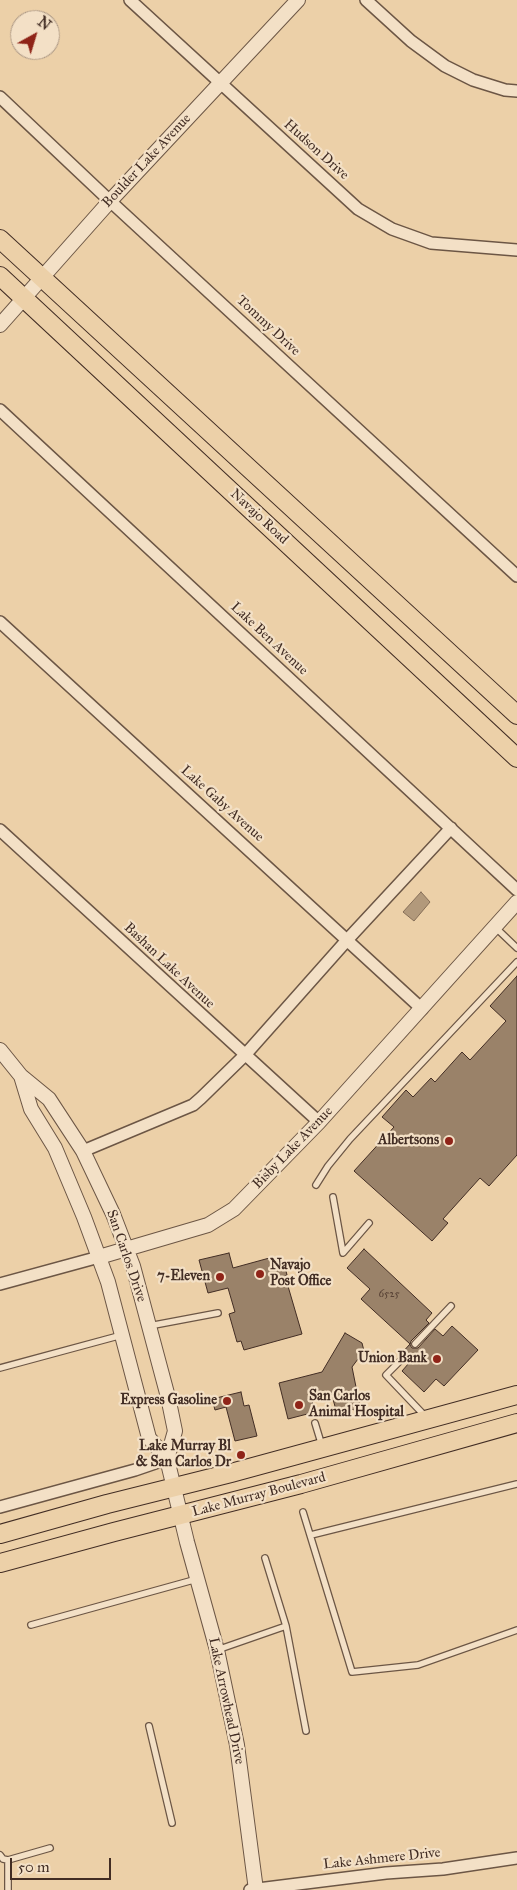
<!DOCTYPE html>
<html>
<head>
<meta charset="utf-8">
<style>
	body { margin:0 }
	#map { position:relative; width:517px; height:1890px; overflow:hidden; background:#ecd0a8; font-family:"IM FELL Great Primer",serif }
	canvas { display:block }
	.north { position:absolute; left:10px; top:10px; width:50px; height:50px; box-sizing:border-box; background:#f3e0c6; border:1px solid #ac9885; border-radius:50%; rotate:39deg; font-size:14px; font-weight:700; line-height:20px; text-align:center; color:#422d24 }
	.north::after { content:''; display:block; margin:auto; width:18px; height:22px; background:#8f2418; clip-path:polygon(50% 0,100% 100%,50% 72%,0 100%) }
	.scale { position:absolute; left:10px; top:1858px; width:101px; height:22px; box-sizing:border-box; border:2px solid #422d24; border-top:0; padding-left:6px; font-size:15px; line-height:18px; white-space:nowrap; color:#422d24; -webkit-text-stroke:4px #f3e0c6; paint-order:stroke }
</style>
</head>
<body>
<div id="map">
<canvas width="517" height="1890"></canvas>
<div class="north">N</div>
<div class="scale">50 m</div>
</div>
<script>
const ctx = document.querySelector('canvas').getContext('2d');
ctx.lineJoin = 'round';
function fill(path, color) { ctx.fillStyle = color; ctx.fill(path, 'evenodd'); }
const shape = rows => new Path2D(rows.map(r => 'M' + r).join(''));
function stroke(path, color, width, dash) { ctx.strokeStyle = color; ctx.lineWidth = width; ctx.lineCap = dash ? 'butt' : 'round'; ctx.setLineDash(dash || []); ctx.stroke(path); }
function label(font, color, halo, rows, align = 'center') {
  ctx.font = font + ' "IM FELL Great Primer",serif'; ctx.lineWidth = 4.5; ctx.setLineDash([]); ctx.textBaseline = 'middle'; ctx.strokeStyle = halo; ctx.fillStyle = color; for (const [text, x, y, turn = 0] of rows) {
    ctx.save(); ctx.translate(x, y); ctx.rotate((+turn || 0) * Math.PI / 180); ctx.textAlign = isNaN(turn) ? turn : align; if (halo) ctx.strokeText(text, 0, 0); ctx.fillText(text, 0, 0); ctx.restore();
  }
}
const water = shape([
	[421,892,430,902,414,921,403,912,421,892]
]);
fill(water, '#b2997b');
stroke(water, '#856e58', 1);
const building = shape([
	[517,976,517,1155,489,1186,480,1178,443,1219,448,1223,432,1241,354,1171,394,1127,382,1117,406,1090,413,1097,431,1078,435,1082,462,1052,470,1060,506,1021,490,1006,517,976],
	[364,1249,432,1313,426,1320,429,1323,411,1341,410,1345,412,1348,418,1348,435,1329,443,1336,452,1326,478,1350,444,1386,436,1379,424,1392,402,1371,409,1363,407,1361,407,1355,401,1354,410,1344,361,1299,370,1289,347,1268,364,1249],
	[229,1253,233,1268,273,1257,275,1265,284,1263,287,1275,285,1276,302,1334,244,1350,241,1341,237,1342,229,1314,235,1312,228,1288,208,1293,199,1260,229,1253],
	[345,1333,362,1343,364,1351,352,1367,361,1412,351,1409,347,1413,336,1410,331,1392,311,1397,315,1412,288,1419,279,1383,322,1372,345,1333],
	[241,1392,244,1406,249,1405,257,1436,235,1441,226,1407,215,1410,212,1399,241,1392]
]);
fill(building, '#9a8269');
stroke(building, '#422d24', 1);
const service = shape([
	[495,927,517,948],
	[316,1185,328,1166,350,1139,517,962],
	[333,1197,343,1253,369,1223],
	[149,1326,218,1313],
	[415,1344,451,1306],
	[403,1358,386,1375,425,1416],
	[0,1368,122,1335],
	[315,1423,322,1446],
	[303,1512,352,1672,418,1665,517,1630],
	[311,1535,517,1484],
	[31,1625,197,1579],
	[286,1626,306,1731],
	[217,1650,286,1626,265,1558],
	[149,1726,172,1823],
	[0,1855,3,1859,8,1860],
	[8,1890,8,1860,50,1848]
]);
const minor = shape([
	[130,0,358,209,392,229,431,243,517,250],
	[366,0,411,41,445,66,473,80,505,90,517,91],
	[0,97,110,201,517,576],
	[0,410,517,890],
	[0,622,422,1009],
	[0,830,319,1122],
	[83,1151,193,1105,201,1098,245,1055,348,939,451,828],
	[0,1284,99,1257],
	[0,1507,135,1470,167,1459],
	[250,1890,386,1873,443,1869,517,1858]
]);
const tertiary = shape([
	[0,325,110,201,298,0],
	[0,1050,21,1076,49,1099,83,1151,113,1214,133,1266,168,1397,175,1431,167,1459],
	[21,1076,31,1109,55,1148,84,1217,108,1282,149,1438,167,1459,187,1542,217,1650,237,1745,256,1890],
	[99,1257,208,1225,234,1209,319,1122,517,902]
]);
const primary = shape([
	[0,239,517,715],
	[0,276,517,758],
	[0,1534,107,1504,231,1473,517,1395],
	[0,1563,114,1532,301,1484,517,1423]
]);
stroke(service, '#6c5645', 8);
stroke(minor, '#6c5645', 14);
stroke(tertiary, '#6c5645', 16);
stroke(primary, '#422d24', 20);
stroke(service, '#f3e0c6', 5.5);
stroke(minor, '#f3e0c6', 11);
stroke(tertiary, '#f3e0c6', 14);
stroke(primary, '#ecd0a8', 18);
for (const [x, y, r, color] of [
	[449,1141,5,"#8f2418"],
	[260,1274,5,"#8f2418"],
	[220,1277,5,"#8f2418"],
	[437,1359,5,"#8f2418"],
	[227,1401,5,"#8f2418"],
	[299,1405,5,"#8f2418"],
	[241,1455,5,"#8f2418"]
]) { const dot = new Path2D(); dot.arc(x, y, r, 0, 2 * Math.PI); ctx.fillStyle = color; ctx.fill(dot); stroke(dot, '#f3e0c6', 2); }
label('11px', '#584235', null, [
	["6525",389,1294]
]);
label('14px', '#422d24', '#f3e0c6', [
	["Hudson Drive",316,150,42],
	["Boulder Lake Avenue",147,161,-47],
	["Tommy Drive",268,326,43],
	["Navajo Road",259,517,43],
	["Lake Ben Avenue",269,639,43],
	["Lake Gaby Avenue",222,804,42],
	["Bashan Lake Avenue",169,966,43],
	["Bisby Lake Avenue",293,1148,-46],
	["San Carlos Drive",126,1256,71],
	["Lake Murray Boulevard",259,1495,-15],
	["Lake Arrowhead Drive",226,1701,78],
	["Lake Ashmere Drive",382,1859,-6]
]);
label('bold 14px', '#422d24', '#f3e0c6', [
	["Albertsons",439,1141],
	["Navajo",270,1266,"left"],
	["Post Office",270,1282,"left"],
	["7-Eleven",210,1277],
	["Union Bank",427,1359],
	["San Carlos",309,1397,"left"],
	["Animal Hospital",309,1413,"left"],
	["Express Gasoline",217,1401],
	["Lake Murray Bl",231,1447],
	["& San Carlos Dr",231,1463]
], 'right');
</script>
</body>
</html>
